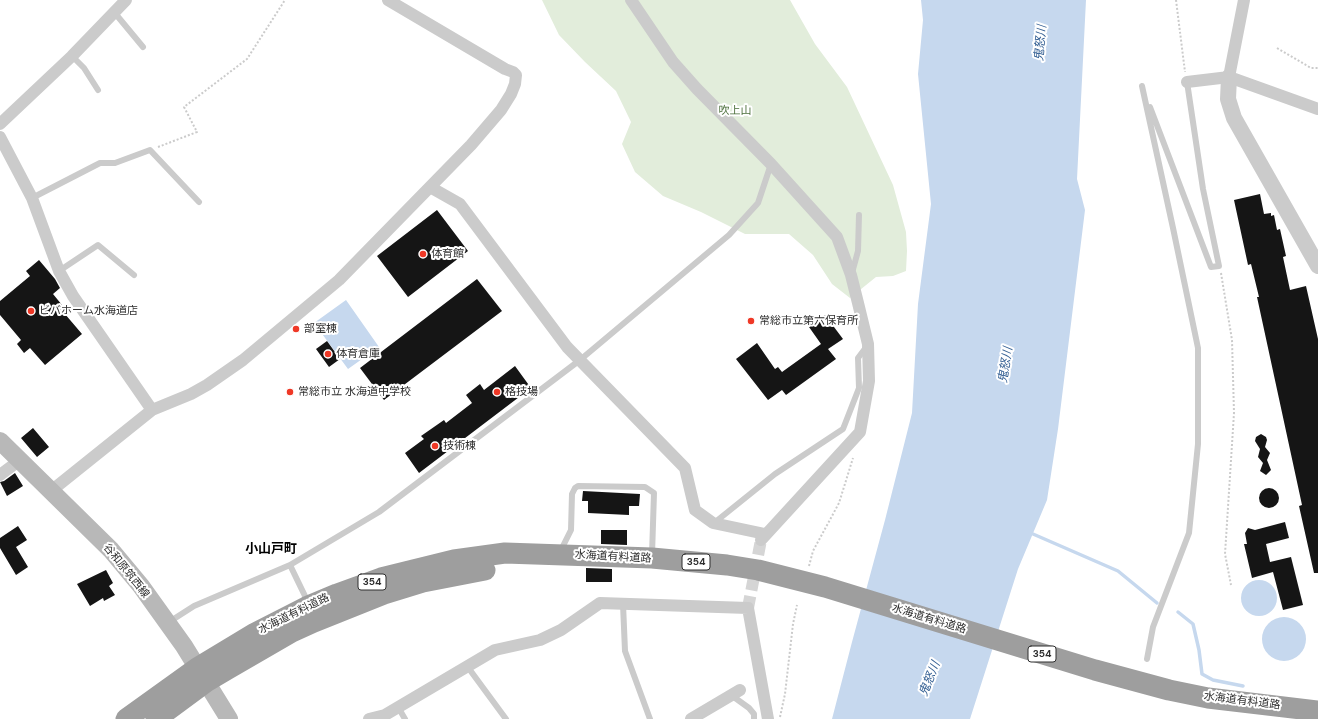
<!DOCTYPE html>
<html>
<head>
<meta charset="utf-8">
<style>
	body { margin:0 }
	canvas { display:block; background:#fff }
</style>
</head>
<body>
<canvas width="1318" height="719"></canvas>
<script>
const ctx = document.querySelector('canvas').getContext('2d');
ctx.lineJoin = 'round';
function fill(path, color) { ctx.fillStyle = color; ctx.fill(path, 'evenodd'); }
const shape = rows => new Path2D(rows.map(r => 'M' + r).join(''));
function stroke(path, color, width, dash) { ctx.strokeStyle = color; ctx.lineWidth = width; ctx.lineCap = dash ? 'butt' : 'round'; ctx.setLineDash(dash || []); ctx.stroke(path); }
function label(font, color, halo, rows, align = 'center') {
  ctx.font = font + ' "DM Sans","Noto Sans JP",sans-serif'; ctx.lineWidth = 4; ctx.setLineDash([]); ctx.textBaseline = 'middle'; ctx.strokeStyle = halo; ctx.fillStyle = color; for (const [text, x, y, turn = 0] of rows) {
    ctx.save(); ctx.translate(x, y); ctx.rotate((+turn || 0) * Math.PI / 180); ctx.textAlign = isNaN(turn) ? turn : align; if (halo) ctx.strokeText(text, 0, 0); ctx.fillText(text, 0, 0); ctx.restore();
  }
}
fill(shape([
	[542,0,790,0,815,44,847,87,893,185,906,232,907,251,906,271,893,276,876,277,850,298,832,284,813,255,789,234,745,234,701,212,663,196,635,172,622,144,631,122,616,91,585,62,559,35]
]), '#e2eddb');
fill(shape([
	[921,0,1086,0,1077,179,1085,210,1058,429,1047,500,1018,569,970,719,832,719,852,642,885,520,912,413,918,304,931,204,918,74,923,20],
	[346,300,379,347,348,369,314,323],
	'1241 598a18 18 0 1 1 36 0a18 18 0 1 1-36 0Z',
	'1262 639a22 22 0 1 1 44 0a22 22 0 1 1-44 0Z'
]), '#c6d8ee');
stroke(shape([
	[1033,534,1118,571,1157,603],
	[1178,612,1193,624,1199,650,1202,674,1213,680,1243,686]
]), '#c6d8ee', 3.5);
fill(shape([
	[1260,194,1264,214,1271,213,1271,216,1274,215,1277,230,1280,229,1286,256,1283,257,1290,290,1306,286,1318,339,1318,573,1314,573,1299,506,1302,505,1257,297,1259,297,1251,264,1248,265,1234,200],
	[437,210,468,251,408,297,377,256],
	[39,260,55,279,60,288,53,294,62,305,59,307,82,334,45,365,30,348,24,353,17,344,21,340,0,315,0,301,30,276,26,271],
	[477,279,502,311,384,400,360,368],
	[825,315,843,339,828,349,836,359,786,395,782,390,768,400,736,359,757,343,775,369,778,367,782,372,821,344,809,327],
	[327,341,340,359,329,367,316,349],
	[515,366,531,388,419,473,405,453,424,439,421,436,444,420,446,423,472,403,466,395,480,384,484,390],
	[33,428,49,447,37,457,21,438],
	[1261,434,1266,437,1267,440,1265,447,1270,453,1267,460,1271,470,1266,475,1260,471,1263,463,1258,457,1260,449,1255,441,1256,437],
	[15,473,23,486,7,496,0,482,4,481],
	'1259 498a10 10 0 1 1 20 0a10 10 0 1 1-20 0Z',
	[583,491,640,494,639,506,629,506,629,515,588,513,588,501,582,501],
	[1285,522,1289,538,1266,544,1270,562,1291,557,1303,605,1283,610,1273,572,1252,578,1244,544,1247,544,1245,533,1248,528,1255,530],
	[18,526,27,540,16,547,28,567,16,575,0,548,0,538],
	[601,530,627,530,627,545,601,544],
	[586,568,612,569,612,582,586,582],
	[106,570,113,583,109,586,115,595,104,601,103,598,90,606,77,584]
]), '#151515');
stroke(shape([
	[748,608,761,540]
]), '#d5d5d5', 12, [12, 6]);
stroke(shape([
	[1176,0,1185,72],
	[1277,48,1311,68,1318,68],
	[158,147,197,132,184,107,247,59,285,0],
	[1221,273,1232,340,1234,413,1225,554,1231,585],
	[809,566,813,551,839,503,853,458],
	[780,717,785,694,793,624,797,605]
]), '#cbcbcb', 2, [2, 2]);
stroke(shape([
	[114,12,143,47],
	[72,56,84,68,98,90],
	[1142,86,1173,228,1198,348,1198,444,1189,533,1153,627,1147,659],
	[1150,107,1211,267,1219,266,1203,189,1187,82],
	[32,198,100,163,115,163,150,150,199,202],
	[59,271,98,245,134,275],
	[852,273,858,251,859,215],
	[714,523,775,474,843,429,859,388,858,358,867,346],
	[564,551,563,546,571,530,572,494,575,488,578,486,645,487,654,493,652,555],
	[290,565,305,596],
	[623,604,625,651,650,719],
	[169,622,194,606,290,565,379,512,580,360,729,235,758,203,771,164],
	[467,666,506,719],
	[731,695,749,708,754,714,754,719],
	[398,707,405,719]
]), '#cbcbcb', 6);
stroke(shape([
	[631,0,673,62,697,89,771,164,837,237,851,275,858,303,868,344,869,381,860,432,761,540],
	[1229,77,1244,0],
	[1187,82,1229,77,1318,109],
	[0,124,72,56,126,0],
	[0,137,32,198,59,271,73,296,152,410],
	[430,187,460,204,567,347,685,468,695,510,713,523,765,534],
	[0,475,20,460],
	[51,491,152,410,191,394,207,385,243,360,339,280,471,145,501,110,511,94,515,84,516,75,513,72,505,69,388,0],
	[369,719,385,715,495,650,540,640,561,630,600,603,748,608,768,719],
	[691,719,740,690]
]), '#cbcbcb', 12);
stroke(shape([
	[1229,77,1228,99,1234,118,1318,266]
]), '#cbcbcb', 16);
stroke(shape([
	[0,441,111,550,141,586,184,646,229,719]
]), '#b8b8b8', 18);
stroke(shape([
	[126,719,197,668,255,633,306,607,337,594,381,578,454,560,505,553,652,558,727,565,758,570,825,587,1095,670,1169,690,1208,698,1318,711],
	[156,719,206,682,228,669,292,632,314,622,384,594,423,582,485,570]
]), '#9e9e9e', 21);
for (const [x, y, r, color] of [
	[423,254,4,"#ef3826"],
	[31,311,4,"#ef3826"],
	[751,321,4,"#ef3826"],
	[296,329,4,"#ef3826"],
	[328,354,4,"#ef3826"],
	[290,392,4,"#ef3826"],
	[497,392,4,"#ef3826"],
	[435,446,4,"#ef3826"]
]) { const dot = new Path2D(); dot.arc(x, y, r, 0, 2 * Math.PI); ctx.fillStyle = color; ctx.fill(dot); stroke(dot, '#fff', 1.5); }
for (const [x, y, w] of [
	[696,562,28],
	[372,582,28],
	[1042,654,28]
]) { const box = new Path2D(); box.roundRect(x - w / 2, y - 8, w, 16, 3); ctx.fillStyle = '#fff'; ctx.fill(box); stroke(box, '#2e2e2e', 1); }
label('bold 10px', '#2e2e2e', null, [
	["354",696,562],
	["354",372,582],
	["354",1042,654]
]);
label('11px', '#496d39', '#fff', [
	["吹上山",735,111]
]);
label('11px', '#2e2e2e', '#fff', [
	["体育館",431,254],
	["ビバホーム水海道店",39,311],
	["常総市立第六保育所",759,321],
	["部室棟",304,329],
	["体育倉庫",336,354],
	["常総市立 水海道中学校",298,392],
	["格技場",505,392],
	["技術棟",443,446]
], 'left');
label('11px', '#2e2e2e', '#fff', [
	["水海道有料道路",613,557,3],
	["谷和原筑西線",126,571,51],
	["水海道有料道路",294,614,-26],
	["水海道有料道路",929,619,17],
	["水海道有料道路",1242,701,7]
]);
label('italic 12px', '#376295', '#fff', [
	["鬼怒川",1041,43,-85],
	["鬼怒川",1006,365,-81],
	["鬼怒川",930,679,-68]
]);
label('bold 13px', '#000', '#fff', [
	["小山戸町",271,550]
]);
</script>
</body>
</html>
